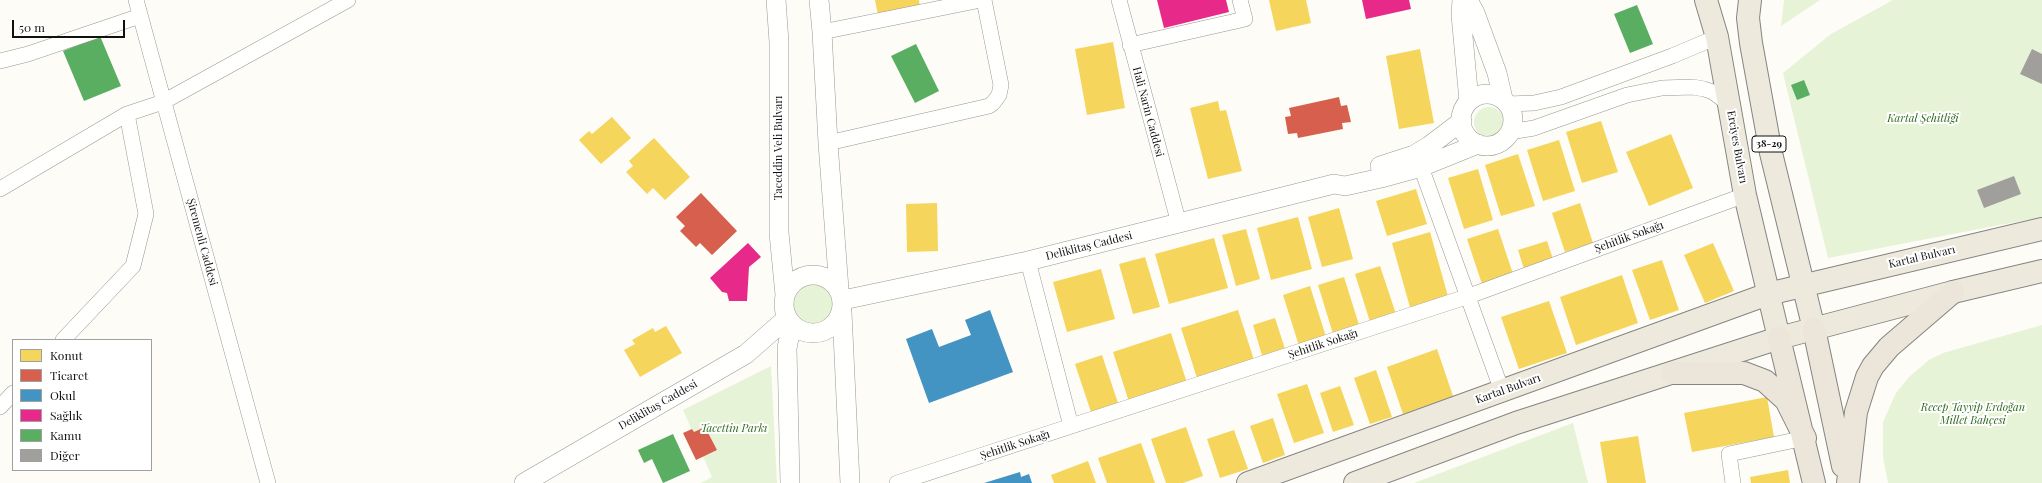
<!DOCTYPE html>
<html>
<head>
<meta charset="utf-8">
<style>
	body { margin:0 }
	#map { position:relative; width:2042px; height:483px; overflow:hidden; background:#fdfcf7; font-family:"Playfair Display",serif }
	canvas { display:block }
	.legend { position:absolute; left:12px; top:339px; width:140px; height:132px; box-sizing:border-box; background:#fff; border:1px solid #a0a0a0; margin:0; padding:5px 7px; list-style:none; font-size:12px; color:#111 }
	.legend li { display:flex; align-items:center; gap:8px; height:20px }
	.legend b { width:20px; border:1px solid #a0a0a0 }
	.scale { position:absolute; left:12px; top:20px; width:113px; height:18px; box-sizing:border-box; border:2px solid #111; border-top:0; padding-left:5px; font-size:12px; line-height:14px; white-space:nowrap; color:#111; -webkit-text-stroke:3px #fff; paint-order:stroke }
</style>
</head>
<body>
<div id="map">
<canvas width="2042" height="483"></canvas>
<ul class="legend">
<li><b style="height:11px;background:#f6d55c"></b>Konut</li>
<li><b style="height:11px;background:#d6604d"></b>Ticaret</li>
<li><b style="height:11px;background:#4393c3"></b>Okul</li>
<li><b style="height:11px;background:#e7298a"></b>Sağlık</li>
<li><b style="height:11px;background:#5aae61"></b>Kamu</li>
<li><b style="height:11px;background:#a19f9c"></b>Diğer</li>
</ul>
<div class="scale">50 m</div>
</div>
<script>
const ctx = document.querySelector('canvas').getContext('2d');
ctx.lineJoin = 'round';
function fill(path, color) { ctx.fillStyle = color; ctx.fill(path, 'evenodd'); }
const shape = rows => new Path2D(rows.map(r => 'M' + r).join(''));
function stroke(path, color, width, dash) { ctx.strokeStyle = color; ctx.lineWidth = width; ctx.lineCap = dash ? 'butt' : 'round'; ctx.setLineDash(dash || []); ctx.stroke(path); }
function label(font, color, halo, rows, align = 'center') {
  ctx.font = font + ' "Playfair Display",serif'; ctx.lineWidth = 4; ctx.setLineDash([]); ctx.textBaseline = 'middle'; ctx.strokeStyle = halo; ctx.fillStyle = color; for (const [text, x, y, turn = 0] of rows) {
    ctx.save(); ctx.translate(x, y); ctx.rotate((+turn || 0) * Math.PI / 180); ctx.textAlign = isNaN(turn) ? turn : align; if (halo) ctx.strokeText(text, 0, 0); ctx.fillText(text, 0, 0); ctx.restore();
  }
}
fill(shape([
	[1784,0,1820,0,1781,26],
	[1893,0,2042,0,2042,217,1828,258,1783,73,1831,34],
	'1474 122a15 15 0 1 1 30 0a15 15 0 1 1-30 0Z',
	'793 304a20 20 0 1 1 40 0a20 20 0 1 1-40 0Z',
	[2042,325,2042,483,1888,483,1883,457,1883,422,1896,393,1909,377,1929,360,1943,353],
	[771,366,777,483,701,483,712,477,683,410],
	[1573,423,1588,483,1414,483]
]), '#e7f3d7');
fill(shape([
	[875,0,919,0,920,9,878,15],
	[1269,0,1306,0,1311,23,1276,31],
	[1113,42,1125,108,1087,115,1075,49],
	[1420,49,1434,123,1399,129,1386,56],
	[1218,101,1220,111,1226,110,1242,171,1208,179,1190,108],
	[612,117,631,138,601,164,579,140,589,131,592,134],
	[1601,121,1618,172,1582,183,1566,132],
	[1671,134,1693,188,1649,206,1626,152],
	[654,138,690,177,665,200,653,188,647,194,626,172,633,166,629,161],
	[1559,140,1575,191,1543,201,1527,150],
	[1518,154,1535,206,1501,216,1485,165],
	[1478,169,1493,220,1464,229,1448,178],
	[1416,189,1427,224,1387,236,1376,201],
	[937,203,938,251,907,252,906,204],
	[1580,203,1593,243,1565,252,1552,213],
	[1339,208,1353,259,1322,267,1308,217],
	[1298,217,1312,269,1271,280,1257,228],
	[1246,229,1260,279,1236,286,1222,235],
	[1498,229,1513,274,1482,284,1467,239],
	[1430,232,1449,300,1411,311,1392,243],
	[1214,238,1228,288,1169,304,1155,254],
	[1547,241,1553,259,1524,269,1518,250],
	[1713,243,1734,291,1705,303,1684,255],
	[1145,257,1160,307,1133,314,1119,264],
	[1662,260,1679,310,1650,320,1632,270],
	[1380,266,1397,317,1371,325,1355,274],
	[1101,269,1115,319,1067,332,1053,282],
	[1622,275,1638,323,1576,345,1560,297],
	[1344,277,1360,328,1334,337,1318,285],
	[1310,286,1327,340,1300,349,1283,295],
	[1549,301,1567,353,1519,369,1501,317],
	[1238,310,1254,360,1197,378,1181,328],
	[1275,318,1287,355,1264,362,1253,325],
	[666,326,682,353,640,377,624,350,635,344,632,340,653,328,655,332],
	[1171,333,1187,383,1129,402,1113,352],
	[1437,349,1453,396,1403,414,1387,367],
	[1102,355,1119,406,1092,415,1075,364],
	[1376,370,1392,417,1370,424,1354,378],
	[1307,384,1324,433,1294,443,1277,394],
	[1340,386,1354,425,1333,432,1320,393],
	[1767,397,1774,437,1692,452,1684,413],
	[1273,418,1285,455,1263,463,1250,426],
	[1186,427,1203,476,1183,483,1166,483,1151,439],
	[1234,430,1248,469,1220,478,1207,439],
	[1638,436,1646,483,1607,483,1600,442],
	[1141,443,1155,483,1107,483,1098,458],
	[1088,461,1096,483,1054,483,1051,475],
	[1788,470,1790,483,1751,483,1750,477]
]), '#f6d55c');
fill(shape([
	[1339,97,1341,106,1347,105,1351,122,1342,123,1343,129,1298,138,1297,133,1288,134,1285,117,1291,116,1289,108],
	[701,193,737,231,712,255,700,243,696,247,680,231,685,226,676,217],
	[705,427,717,450,696,460,683,433,692,429,694,432]
]), '#d6604d');
fill(shape([
	[990,310,1013,372,929,403,906,339,932,329,939,347,971,335,965,320],
	[1020,472,1021,477,1029,474,1032,483,984,483]
]), '#4393c3');
fill(shape([
	[1157,0,1226,0,1229,12,1164,28],
	[1362,0,1409,0,1411,9,1366,19],
	[748,243,761,257,749,267,747,301,729,301,727,293,722,292,710,278]
]), '#e7298a');
fill(shape([
	[1637,5,1653,44,1630,53,1614,14],
	[100,36,121,86,84,101,63,51],
	[916,44,939,91,915,103,891,56],
	[1804,80,1810,95,1797,100,1791,85],
	[673,434,690,471,663,483,652,459,644,463,638,450]
]), '#5aae61');
fill(shape([
	[2032,49,2042,54,2042,84,2020,74],
	[2014,176,2021,194,1984,208,1977,190]
]), '#a19f9c');
const minor = shape([
	[136,0,268,483],
	[1119,0,1179,224],
	[822,32,981,0],
	[1130,45,1245,19,1240,0],
	[0,61,28,54,140,16],
	[1508,104,1534,103,1561,97,1672,56,1717,37],
	[1510,132,1534,128,1627,95,1662,88,1693,87,1704,89,1713,92,1729,104],
	[828,143,989,106,993,103,999,95,1001,85,984,0],
	[1421,167,1502,391],
	[0,189,127,114,163,102,348,0],
	[1028,261,1071,426],
	[63,340,133,266,146,214,127,114],
	[0,407,13,393],
	[897,483,1469,296,1745,195],
	[1733,483,1729,454,1805,438]
]);
const tertiary = shape([
	[776,0,779,42,779,233,785,295],
	[819,0,822,32,828,143,839,289],
	[1462,0,1461,15,1469,101],
	[1468,0,1475,13,1497,73,1503,99],
	'1461 120a26 26 0 1 1 52 0a26 26 0 1 1-52 0Z',
	[1380,166,1414,155,1429,146,1462,121],
	'784 304a29 29 0 1 1 58 0a29 29 0 1 1-58 0Z',
	[843,300,1028,261,1334,184,1345,186,1381,178,1421,167,1478,144],
	[842,312,850,483],
	[524,483,746,354,787,318],
	[790,483,787,348,792,324]
]);
const primary = shape([
	[1706,0,1717,37,1745,195,1779,338],
	[1750,0,1748,18,1751,43,1771,153,1814,329],
	[1248,483,1768,294,2042,229],
	[1355,483,1516,423,1779,338,1953,292,2042,271]
]);
const trunk = shape([
	[1814,329,1843,466],
	[1779,338,1814,483],
	[1672,373,1744,373,1765,381,1786,400,1805,438],
	[1848,483,1856,412,1867,377,1873,366,1889,347,1953,292]
]);
stroke(minor, '#979795', 16);
stroke(tertiary, '#979795', 20);
stroke(primary, '#858482', 24);
stroke(trunk, '#858482', 24);
stroke(minor, '#fffffe', 15);
stroke(tertiary, '#fffffe', 19);
stroke(primary, '#ede9dc', 22);
stroke(trunk, '#ece5da', 22);
for (const [x, y, w] of [
	[1769,144,34]
]) { const box = new Path2D(); box.roundRect(x - w / 2, y - 8, w, 16, 3); ctx.fillStyle = '#fff'; ctx.fill(box); stroke(box, '#111', 1); }
label('bold 10px', '#111', null, [
	["38-29",1769,144]
]);
label('11px', '#111', '#fff', [
	["Hali Narin Caddesi",1148,112,75],
	["Erciyes Bulvarı",1737,147,80],
	["Taceddin Veli Bulvarı",779,148,-90],
	["Şehitlik Sokağı",1629,237,-20],
	["Şiremenli Caddesi",202,242,75],
	["Deliklitaş Caddesi",1089,246,-14],
	["Kartal Bulvarı",1922,257,-13],
	["Şehitlik Sokağı",1323,344,-18],
	["Kartal Bulvarı",1508,389,-20],
	["Deliklitaş Caddesi",658,405,-30],
	["Şehitlik Sokağı",1015,445,-18]
]);
label('italic 11px', '#2f6b1f', '#fff', [
	["Kartal Şehitliği",1923,119],
	["Recep Tayyip Erdoğan",1973,408],
	["Millet Bahçesi",1973,421],
	["Tacettin Parkı",734,429]
]);
</script>
</body>
</html>
